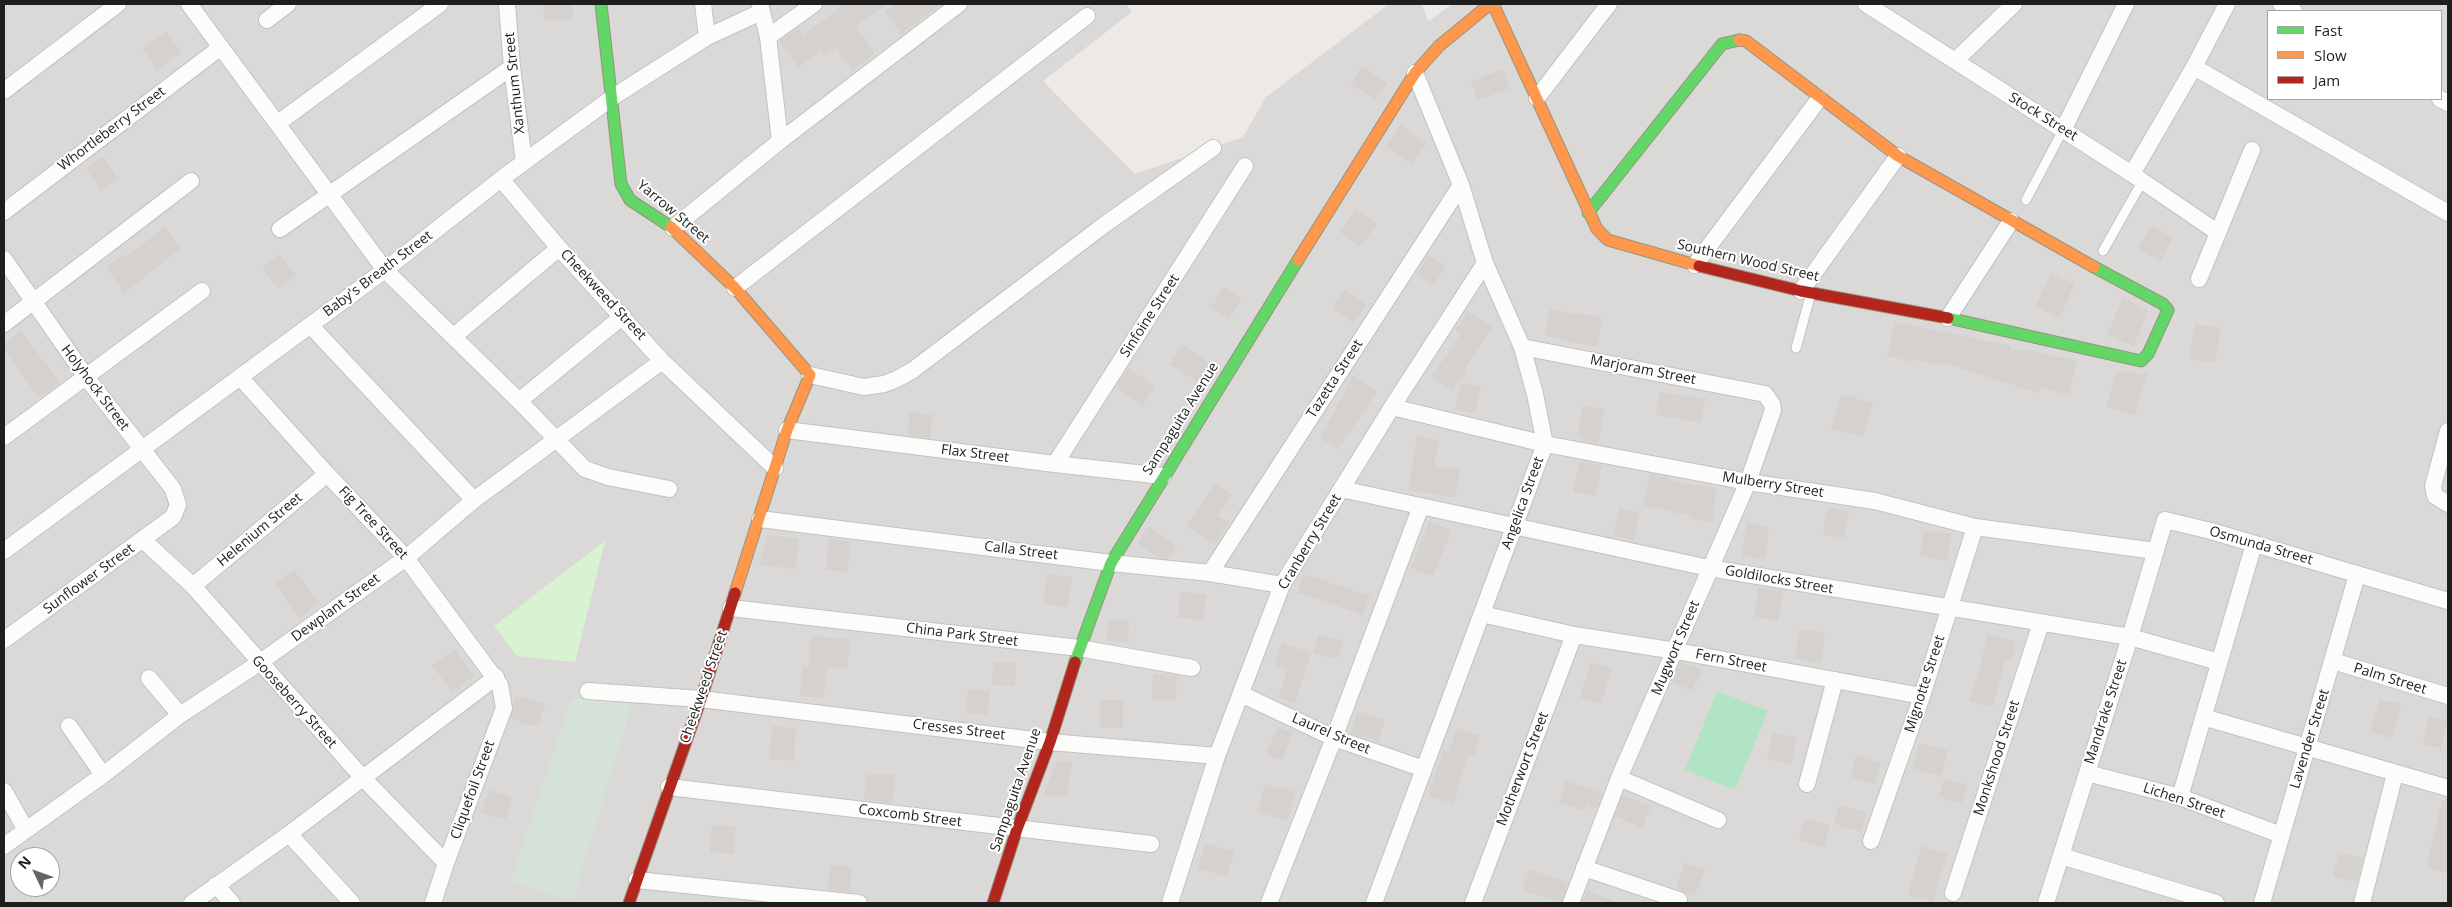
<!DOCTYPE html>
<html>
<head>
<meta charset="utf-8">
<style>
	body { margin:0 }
	#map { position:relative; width:2452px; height:907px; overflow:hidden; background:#ece9e7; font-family:"Open Sans",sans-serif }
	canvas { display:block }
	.frame { position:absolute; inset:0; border:5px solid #1e1e1e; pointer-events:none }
	.legend { position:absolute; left:2267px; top:10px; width:175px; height:90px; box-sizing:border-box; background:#fff; border:1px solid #a5a5a5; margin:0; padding:6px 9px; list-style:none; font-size:15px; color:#1e1e1e }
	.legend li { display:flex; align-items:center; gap:10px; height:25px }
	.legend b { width:25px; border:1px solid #a5a5a5 }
	.north { position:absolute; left:10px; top:847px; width:50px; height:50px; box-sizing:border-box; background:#fff; border:1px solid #a5a5a5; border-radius:50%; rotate:312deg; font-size:14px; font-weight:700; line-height:20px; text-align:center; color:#1e1e1e }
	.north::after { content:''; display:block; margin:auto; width:18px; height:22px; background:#666564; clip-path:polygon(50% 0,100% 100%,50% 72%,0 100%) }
</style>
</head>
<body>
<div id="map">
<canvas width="2452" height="907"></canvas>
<div class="frame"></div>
<ul class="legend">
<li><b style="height:6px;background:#63d668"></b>Fast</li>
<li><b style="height:6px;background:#ff974d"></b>Slow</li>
<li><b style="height:6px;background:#b3261e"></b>Jam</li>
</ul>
<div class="north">N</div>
</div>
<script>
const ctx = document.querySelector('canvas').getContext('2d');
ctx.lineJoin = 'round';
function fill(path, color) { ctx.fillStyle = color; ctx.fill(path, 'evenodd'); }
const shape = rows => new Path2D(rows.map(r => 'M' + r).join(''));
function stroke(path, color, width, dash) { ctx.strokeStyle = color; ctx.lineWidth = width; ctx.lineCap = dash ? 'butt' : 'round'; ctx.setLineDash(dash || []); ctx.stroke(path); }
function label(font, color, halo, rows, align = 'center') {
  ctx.font = font + ' "Open Sans",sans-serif'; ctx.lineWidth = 4; ctx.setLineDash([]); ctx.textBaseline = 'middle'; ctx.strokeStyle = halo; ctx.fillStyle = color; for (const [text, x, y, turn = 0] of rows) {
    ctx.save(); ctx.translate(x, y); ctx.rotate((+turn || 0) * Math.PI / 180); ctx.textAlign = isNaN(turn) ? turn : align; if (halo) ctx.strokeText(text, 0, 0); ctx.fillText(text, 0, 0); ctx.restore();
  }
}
fill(shape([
	[4,4,1126,4,1132,12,1043,81,1135,174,1243,137,1266,97,1389,4,1422,4,1428,21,1453,4,2448,4,2448,903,4,903],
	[2268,11,2441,11,2441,99,2268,99],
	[20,857,50,857,50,887,20,887]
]), '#dbd9d8');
fill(shape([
	[634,697,573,900,511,882,572,699]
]), '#d4e2d8');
fill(shape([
	[605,541,575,662,517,656,494,626]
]), '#d8f2d2');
fill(shape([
	[1717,691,1768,711,1735,790,1685,770]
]), '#b1e4c5');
fill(shape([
	[543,4,573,4,574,19,544,21],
	[845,4,887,4,856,26,875,53,852,70,836,47,824,56,820,51,798,67,779,41,798,28,803,35],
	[896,4,941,4,901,34,885,12],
	[166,31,181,52,157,70,143,49],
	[1362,67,1387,83,1376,100,1350,84],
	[1503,69,1510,88,1478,100,1471,82],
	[1400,125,1426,143,1412,164,1386,146],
	[103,156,118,179,101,191,86,168],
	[1356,209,1377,224,1360,247,1340,232],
	[2150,226,2173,237,2161,261,2138,250],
	[165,227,181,248,124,293,106,267,124,254,126,257],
	[279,254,296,275,279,289,262,269],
	[1429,255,1446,267,1433,286,1416,275],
	[2051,273,2075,284,2059,318,2035,307],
	[1224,287,1242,299,1229,319,1211,308],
	[1345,289,1367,304,1354,323,1332,308],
	[2123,297,2148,311,2134,346,2107,335],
	[1550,309,1578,315,1578,313,1602,317,1597,347,1544,336],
	[1468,311,1492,327,1464,369,1467,371,1453,391,1432,376,1461,333,1455,330],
	[1895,322,2011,346,2010,350,2029,350,2077,361,2069,395,2041,388,2039,393,1944,363,1944,365,1913,360,1913,362,1887,356],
	[2195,324,2221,328,2215,363,2189,359],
	[21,331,60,383,39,398,4,348,4,344],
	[1183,345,1212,365,1200,384,1170,364],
	[1128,368,1155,386,1143,405,1116,387],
	[2117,370,2140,374,2147,372,2135,415,2106,407],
	[1353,376,1377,391,1338,449,1320,438],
	[1461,383,1481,386,1475,414,1455,410],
	[1660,392,1705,399,1701,423,1656,415],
	[1841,394,1873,403,1863,438,1831,428],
	[1583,405,1604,409,1598,444,1584,441,1585,438,1577,436],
	[910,412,933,415,930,438,907,435],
	[1417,436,1439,440,1434,466,1460,470,1455,498,1408,490],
	[1580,461,1602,465,1595,496,1573,492],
	[1650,474,1670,478,1670,481,1717,488,1712,522,1689,519,1690,516,1643,505],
	[1215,484,1232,495,1218,516,1229,523,1214,545,1187,526],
	[1619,508,1639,512,1634,540,1613,536],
	[1827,508,1849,511,1844,538,1823,535],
	[1429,521,1452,530,1433,576,1411,568],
	[1747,523,1769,527,1765,559,1742,556],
	[1148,526,1177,547,1168,559,1159,558,1138,543],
	[1924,530,1951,534,1947,561,1920,556],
	[767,535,799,539,795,569,760,565],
	[829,539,850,541,848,572,826,570],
	[294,570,319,603,300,618,275,584],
	[1047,574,1072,577,1068,607,1043,604],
	[1303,574,1370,596,1363,616,1331,603,1297,593],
	[1759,587,1783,592,1778,621,1754,617],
	[1180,592,1206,594,1204,620,1178,618],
	[1108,620,1129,621,1128,642,1107,641],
	[1799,629,1825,632,1821,663,1795,659],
	[1318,634,1343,641,1337,659,1313,653],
	[1987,635,2016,641,2012,661,2005,660,1993,707,1969,702,1974,681,1977,681],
	[811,636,850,639,847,669,827,668,824,698,800,696,803,667,808,668],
	[1282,643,1311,653,1295,703,1278,698,1287,670,1275,666],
	[455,649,474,676,452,692,432,665],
	[993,661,1016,662,1015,686,992,685],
	[1591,662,1612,669,1601,704,1580,697],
	[1680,662,1702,670,1692,691,1672,682],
	[1153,674,1177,675,1176,701,1152,700],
	[968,689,990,691,988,715,966,713],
	[516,696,545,704,538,727,510,719],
	[1100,700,1123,700,1123,728,1100,728],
	[2379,700,2401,703,2392,738,2370,732],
	[1357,711,1385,719,1379,741,1350,733],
	[2429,716,2447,720,2441,748,2423,744],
	[772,726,796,728,794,761,769,759],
	[1278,727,1293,733,1282,760,1266,754],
	[1457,728,1480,735,1474,755,1469,754,1453,804,1428,795,1443,750,1449,752],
	[1773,732,1797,738,1791,765,1767,759],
	[1919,743,1948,751,1941,776,1912,768],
	[1856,755,1881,763,1874,784,1850,777],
	[1057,761,1072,761,1067,798,1044,794],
	[866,773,895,775,893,803,864,800],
	[1944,779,1967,785,1961,804,1939,797],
	[1566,781,1602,793,1597,809,1586,804,1584,811,1559,802],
	[1265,784,1295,792,1288,821,1257,812],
	[489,790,512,797,505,820,482,813],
	[1623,795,1651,806,1642,828,1615,816],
	[2442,800,2448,801,2448,873,2426,867],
	[1839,805,1866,812,1861,832,1834,824],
	[1805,818,1830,825,1824,847,1799,840],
	[712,825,736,827,734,854,710,852],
	[1205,843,1234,852,1227,877,1198,868],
	[1921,846,1947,854,1933,902,1908,895],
	[2339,853,2363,858,2357,882,2333,876],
	[1685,863,1705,870,1694,897,1676,888],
	[830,865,852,867,850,892,828,890],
	[1530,869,1568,883,1561,903,1522,890],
	[1587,890,1616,902,1616,903,1582,903]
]), '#d5d1cf');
const lane = shape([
	[2026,200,2063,130],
	[2103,251,2142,182],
	[1796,348,1811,293]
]);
const street = shape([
	[189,4,385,270,519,401,585,469,608,477,669,489],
	[507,4,512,67,524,162],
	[703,4,707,37],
	[760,4,768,37,780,141],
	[1866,4,2132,174,2217,232],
	[2281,4,2294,11],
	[267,20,288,4],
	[768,37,814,4],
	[1955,61,2014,4],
	[2194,67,2448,213],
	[4,91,118,4],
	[1537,98,1609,4],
	[2440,99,2448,103],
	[278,123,440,4],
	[2063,130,2126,4],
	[2132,174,2194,67,2227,4],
	[501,179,559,248,662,361,775,468],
	[4,212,221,47],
	[673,228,780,141,959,4],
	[280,229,512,67],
	[4,259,86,377,173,489,178,505,173,517,4,640],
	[1695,265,1819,99],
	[2199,279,2252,150],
	[735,288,1087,16],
	[1801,291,1898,156],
	[1948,318,2011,221],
	[4,324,191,181],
	[310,325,474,500],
	[454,336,559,248],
	[1522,347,1765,394,1772,404,1773,410,1748,482,1619,778,1571,903],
	[810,375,864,387,884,384,897,379,913,370,1104,225,1213,148],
	[240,377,327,474,406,558,500,685,504,708,446,863,433,903],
	[519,401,623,316],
	[1392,407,1545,444,1748,482,1875,501,1975,527,2156,551],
	[787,430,1055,464,1163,476],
	[2448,431,2433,486,2435,496,2448,504],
	[4,437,202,291],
	[1055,464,1245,166],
	[1341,489,1709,568,2130,637,2219,662],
	[760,519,1111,563,1210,573,1282,585],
	[143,540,193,586,362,777,446,863],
	[4,551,385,270,501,179,613,97,707,37,761,12],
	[1210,573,1461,185],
	[193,586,327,474],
	[731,608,1079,648,1192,668],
	[1482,614,1574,635,1676,651,1922,696],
	[2333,661,2448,696],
	[149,678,180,715],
	[588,691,701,699,1050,742,1217,756],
	[1241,694,1334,738,1424,769],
	[2203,717,2448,788],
	[69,726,103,775],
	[2087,773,2180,797,2281,835],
	[1619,778,1718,820],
	[1807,784,1835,680],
	[669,787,1151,844],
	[4,791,26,830],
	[2180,797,2254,544],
	[289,834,352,903],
	[1871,841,1922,696,1975,527],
	[4,846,103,775,180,715,259,663,406,558,474,500,662,361],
	[2061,856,2216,903],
	[1584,868,1679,900],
	[637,880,859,903],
	[216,885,232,903],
	[1953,893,2041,623],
	[192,903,289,834,496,677],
	[1170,903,1217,756,1282,585,1392,407,1485,263],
	[1269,903,1334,738,1421,506],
	[1374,903,1545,444,1535,394,1522,347,1485,263,1461,185,1415,73],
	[1473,903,1574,635],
	[2046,903,2130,637,2165,520,2211,531,2448,601],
	[2262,903,2357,575],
	[2362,903,2395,774]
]);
const fast = shape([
	[601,4,621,184,630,200,671,227],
	[1588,213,1722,44,1739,40],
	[1948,318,2141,361,2148,354,2168,310,2163,304,2094,267],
	[1075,662,1111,563,1298,260]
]);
const slow = shape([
	[1493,4,1597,229,1608,240,1699,266],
	[1739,40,1746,41,1898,156,2094,267],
	[671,227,735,288,810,375,787,430,735,593],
	[1298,260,1415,73,1439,46,1490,4]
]);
const jam = shape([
	[1699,266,1801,291,1948,318],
	[629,903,701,699,735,593],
	[993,903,1017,829,1050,742,1075,662]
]);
stroke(lane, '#c3c2c1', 11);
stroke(street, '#c3c2c1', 18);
stroke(fast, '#97947e', 13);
stroke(slow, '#97947e', 13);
stroke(jam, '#97947e', 13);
stroke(lane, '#fcfcfb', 9);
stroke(street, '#fcfcfb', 16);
stroke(fast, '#63d668', 11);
stroke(slow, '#ff974d', 11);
stroke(jam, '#b3261e', 11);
label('14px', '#1e1e1e', '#fff', [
	["Xanthum Street",515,83,-96],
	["Stock Street",2043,117,32],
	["Whortleberry Street",112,129,-37],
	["Yarrow Street",673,212,40],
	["Southern Wood Street",1748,261,13],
	["Baby's Breath Street",378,274,-37],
	["Cheekweed Street",603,295,47],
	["Sinfoine Street",1150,316,-57],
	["Marjoram Street",1643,370,11],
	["Tazetta Street",1335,379,-57],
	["Holyhock Street",95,388,53],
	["Sampaguita Avenue",1181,419,-58],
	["Flax Street",975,454,7],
	["Mulberry Street",1773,485,9],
	["Angelica Street",1523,503,-70],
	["Fig Tree Street",373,523,47],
	["Helenium Street",260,530,-40],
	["Cranberry Street",1310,542,-59],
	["Osmunda Street",2261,546,16],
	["Calla Street",1021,551,7],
	["Sunflower Street",89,579,-36],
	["Goldilocks Street",1779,580,10],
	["Dewplant Street",336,608,-36],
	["China Park Street",962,635,7],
	["Mugwort Street",1676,648,-67],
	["Fern Street",1731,661,11],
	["Palm Street",2390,679,17],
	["Mignotte Street",1925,684,-72],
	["Cheekweed Street",704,687,-71],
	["Gooseberry Street",294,702,48],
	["Mandrake Street",2106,712,-72],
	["Cresses Street",959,730,7],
	["Laurel Street",1331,734,23],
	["Lavender Street",2310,739,-73],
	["Monkshood Street",1997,758,-72],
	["Motherwort Street",1523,769,-69],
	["Cliquefoil Street",473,790,-70],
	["Sampaguita Avenue",1016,790,-71],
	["Lichen Street",2184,801,18],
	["Coxcomb Street",910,816,7]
]);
</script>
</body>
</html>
